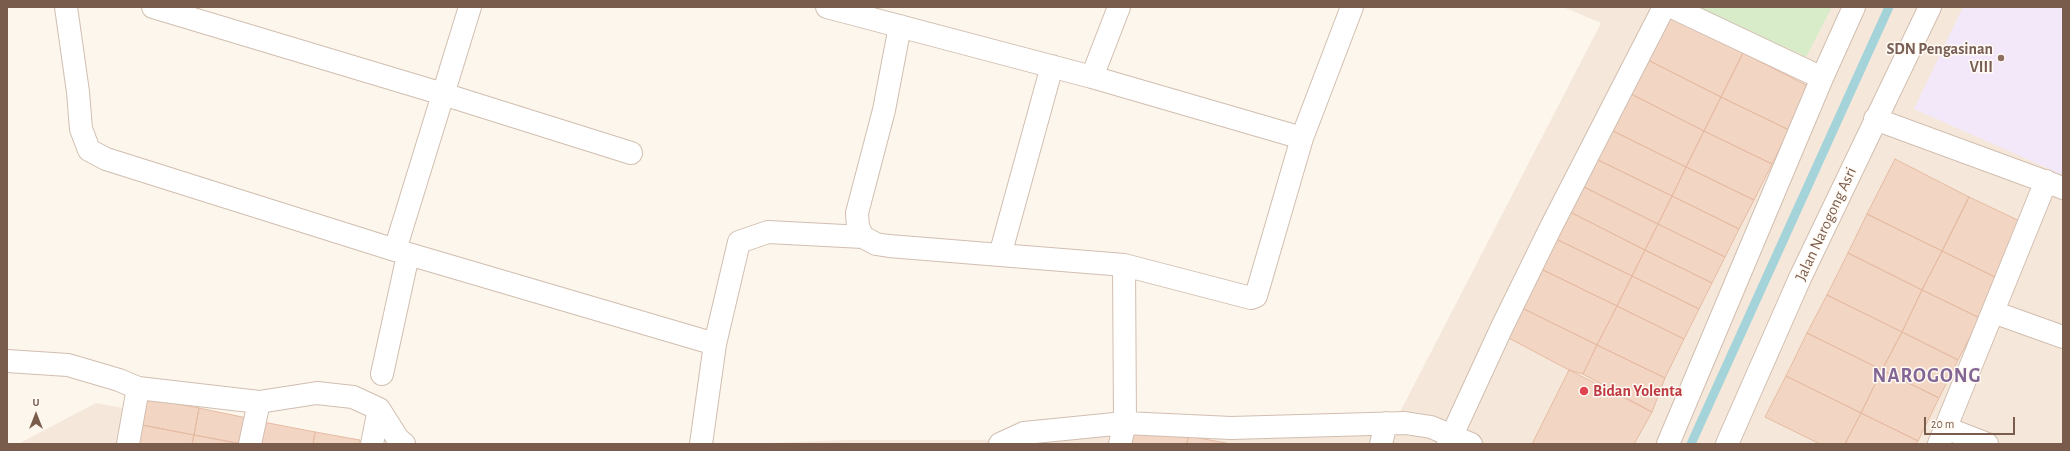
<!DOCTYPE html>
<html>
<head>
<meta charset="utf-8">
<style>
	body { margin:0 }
	#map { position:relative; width:2070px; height:451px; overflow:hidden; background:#fdf6ec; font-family:"Alegreya Sans",sans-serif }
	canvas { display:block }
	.frame { position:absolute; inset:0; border:8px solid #7a5c4d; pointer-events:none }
	.north { position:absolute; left:16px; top:395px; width:40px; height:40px; -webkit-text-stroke:3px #fffaf3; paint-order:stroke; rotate:0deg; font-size:11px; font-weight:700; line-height:16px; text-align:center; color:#7a5c4d }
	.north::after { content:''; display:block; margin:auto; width:14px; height:18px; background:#7a5c4d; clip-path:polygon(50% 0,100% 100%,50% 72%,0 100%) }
	.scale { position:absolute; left:1924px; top:417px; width:91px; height:18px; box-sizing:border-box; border:2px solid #7a5c4d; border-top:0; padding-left:5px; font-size:12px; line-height:14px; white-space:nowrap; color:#7a5c4d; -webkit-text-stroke:3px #fffaf3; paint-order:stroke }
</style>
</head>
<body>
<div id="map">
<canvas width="2070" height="451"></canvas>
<div class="frame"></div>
<div class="north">U</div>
<div class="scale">20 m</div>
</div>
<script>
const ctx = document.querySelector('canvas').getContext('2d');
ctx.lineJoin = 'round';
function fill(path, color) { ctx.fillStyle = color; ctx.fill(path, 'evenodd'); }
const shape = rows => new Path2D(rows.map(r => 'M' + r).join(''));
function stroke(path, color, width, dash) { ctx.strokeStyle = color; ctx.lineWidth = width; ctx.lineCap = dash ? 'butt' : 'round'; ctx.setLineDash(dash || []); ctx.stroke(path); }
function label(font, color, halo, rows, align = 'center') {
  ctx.font = font + ' "Alegreya Sans",sans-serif'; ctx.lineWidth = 3; ctx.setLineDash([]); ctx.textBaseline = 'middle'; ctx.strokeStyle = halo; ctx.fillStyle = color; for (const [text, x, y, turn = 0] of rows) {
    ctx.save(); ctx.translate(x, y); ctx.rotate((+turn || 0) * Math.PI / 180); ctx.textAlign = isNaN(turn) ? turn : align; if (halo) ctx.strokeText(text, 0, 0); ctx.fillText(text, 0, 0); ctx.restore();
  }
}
fill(shape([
	[1563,7,2063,7,2063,444,744,444,846,440,977,440,1373,427,1400,412,1601,23],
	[96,403,284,437,329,444,18,444]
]), '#f5e8da');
fill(shape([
	[1963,7,2063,7,2063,175,1914,109]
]), '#f3e8fa');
fill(shape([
	[1699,7,1832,7,1806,57]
]), '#d8ecc9');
stroke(shape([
	[1691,444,1889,7]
]), '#a5d3da', 9);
const building = shape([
	[1665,15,1743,53,1721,97,1644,58,1665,15],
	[1743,53,1810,87,1789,130,1721,97,1743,53],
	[1644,58,1721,97,1704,131,1627,92,1644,58],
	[1627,92,1704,131,1686,167,1609,129,1627,92],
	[1721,97,1789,130,1772,164,1704,131,1721,97],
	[1609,129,1686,167,1672,196,1594,158,1609,129],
	[1704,131,1772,164,1754,200,1686,167,1704,131],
	[1594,158,1672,196,1658,224,1580,185,1594,158],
	[1895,159,1969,197,1942,251,1867,214,1895,159],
	[1686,167,1754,200,1739,229,1672,196,1686,167],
	[1580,185,1658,224,1645,250,1568,211,1580,185],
	[1672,196,1739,229,1725,257,1658,224,1672,196],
	[1969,197,2026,224,1999,279,1942,251,1969,197],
	[1568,211,1645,250,1632,276,1554,238,1568,211],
	[1867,214,1942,251,1922,290,1848,253,1867,214],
	[1658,224,1725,257,1712,283,1645,250,1658,224],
	[1554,238,1632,276,1617,306,1539,268,1554,238],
	[1645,250,1712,283,1699,309,1632,276,1645,250],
	[1942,251,1999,279,1980,318,1922,290,1942,251],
	[1848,253,1922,290,1902,332,1827,295,1848,253],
	[1539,268,1617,306,1597,345,1520,307,1539,268],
	[1632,276,1699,309,1684,339,1617,306,1632,276],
	[1922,290,1980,318,1958,360,1902,332,1922,290],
	[1827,295,1902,332,1882,370,1807,333,1827,295],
	[1617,306,1684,339,1665,378,1597,345,1617,306],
	[1520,307,1597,345,1583,374,1569,370,1505,336,1520,307],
	[1902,332,1958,360,1939,398,1882,370,1902,332],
	[1807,333,1882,370,1861,413,1786,376,1807,333],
	[1597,345,1665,378,1652,412,1583,374,1597,345],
	[1569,370,1652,412,1634,444,1532,444,1569,370],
	[1882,370,1939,398,1918,441,1861,413,1882,370],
	[1786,376,1861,413,1845,444,1820,444,1765,417,1786,376],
	[142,397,199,408,194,435,137,424,142,397],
	[199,408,247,418,242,444,194,435,199,408],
	[1861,413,1918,441,1916,444,1845,444,1861,413],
	[258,421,315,432,313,444,253,444,258,421],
	[137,424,194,435,192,444,133,444,137,424],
	[1131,424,1188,436,1187,444,1127,444,1131,424],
	[315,432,360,440,360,444,313,444,315,432],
	[194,435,242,444,192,444,194,435],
	[1188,436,1231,444,1187,444,1188,436]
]);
fill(building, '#f3d5c3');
stroke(building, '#e6bba3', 1);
const minor = shape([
	[66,7,78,92,81,129,89,150,106,159,395,250,470,7],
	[153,7,443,94,631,153],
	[827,7,1092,77,1302,138],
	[1672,7,1822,78],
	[1092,77,1119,7],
	[1875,119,2063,188],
	[863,237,858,227,857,213,884,110,900,26],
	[395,250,715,344],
	[1000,255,1052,66],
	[1124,265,1251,298,1256,296,1302,138,1352,7],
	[1993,312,2063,337],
	[7,361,68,365,119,380,138,388,259,402,317,393,353,397,379,409,398,439,404,444],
	[382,374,408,255],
	[1946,428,1987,444],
	[128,444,138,388],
	[250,444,259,402],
	[372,444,379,409],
	[701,444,715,344,739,242,768,232,863,237,876,244,889,246,1124,265,1125,423,1120,444],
	[1000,444,1024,433,1125,423,1231,428,1405,423,1431,427,1471,444],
	[1381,444,1386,423],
	[1448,444,1502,327,1551,227,1664,7],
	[1668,444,1822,78,1854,7],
	[1727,444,1800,278,1930,7],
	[1939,444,2046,181]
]);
stroke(minor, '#d1beb0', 24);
stroke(minor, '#fff', 22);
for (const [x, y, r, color] of [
	[2001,58,4,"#8d6e63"],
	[1584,391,5,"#e0444e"]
]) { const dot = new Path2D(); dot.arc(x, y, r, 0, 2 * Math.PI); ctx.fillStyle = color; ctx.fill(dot); stroke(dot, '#fffaf3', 1.5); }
label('bold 16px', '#785e54', '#fffaf3', [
	["SDN Pengasinan",1993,49],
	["VIII",1993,67]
], 'right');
label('16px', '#7a5c4d', '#fffaf3', [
	["Jalan Narogong Asri",1826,224,-65]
]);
label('bold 16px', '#be3a42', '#fffaf3', [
	["Bidan Yolenta",1593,391]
], 'left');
ctx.letterSpacing = '1px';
label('bold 20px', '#846695', '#fffaf3', [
	["NAROGONG",1927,376]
]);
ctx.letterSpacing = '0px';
</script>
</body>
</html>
